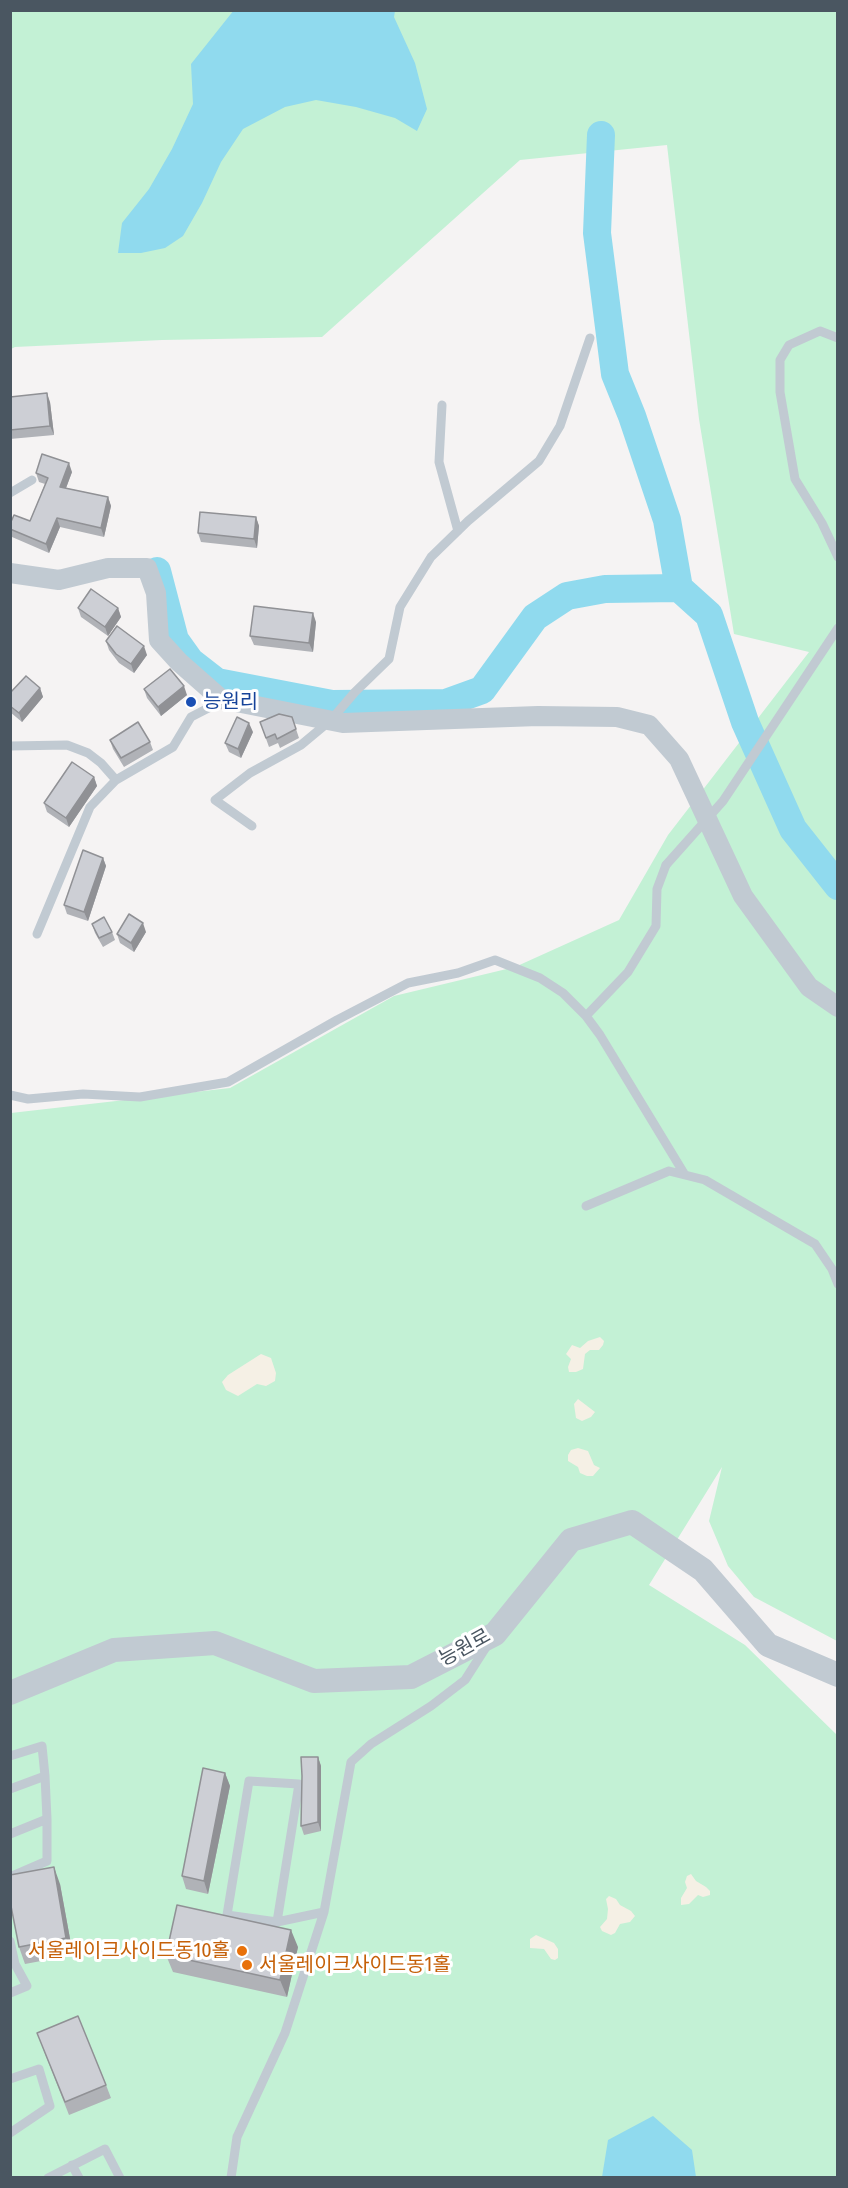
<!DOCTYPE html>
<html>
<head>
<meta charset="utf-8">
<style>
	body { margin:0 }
	#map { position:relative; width:848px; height:2188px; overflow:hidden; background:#f5f3f3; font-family:"Fira Sans Condensed",sans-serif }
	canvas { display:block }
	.frame { position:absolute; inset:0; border:12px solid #4a5661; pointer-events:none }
</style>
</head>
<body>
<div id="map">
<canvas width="848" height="2188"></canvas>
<div class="frame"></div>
</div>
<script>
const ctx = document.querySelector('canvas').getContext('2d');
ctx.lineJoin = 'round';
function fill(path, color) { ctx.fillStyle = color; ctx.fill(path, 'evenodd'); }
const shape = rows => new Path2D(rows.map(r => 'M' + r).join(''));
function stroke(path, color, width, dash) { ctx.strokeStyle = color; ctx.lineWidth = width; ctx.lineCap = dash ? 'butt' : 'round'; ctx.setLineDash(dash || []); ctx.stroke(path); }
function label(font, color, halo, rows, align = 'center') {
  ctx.font = font + ' "Fira Sans Condensed","Noto Sans KR",sans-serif'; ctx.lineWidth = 6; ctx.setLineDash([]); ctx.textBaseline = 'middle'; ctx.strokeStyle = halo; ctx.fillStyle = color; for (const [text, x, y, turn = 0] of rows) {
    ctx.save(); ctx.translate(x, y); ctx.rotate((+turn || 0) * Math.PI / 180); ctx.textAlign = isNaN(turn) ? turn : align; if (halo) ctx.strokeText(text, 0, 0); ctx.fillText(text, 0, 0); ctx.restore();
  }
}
fill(shape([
	[10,11,837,11,837,1641,754,1597,728,1566,709,1521,722,1467,649,1585,745,1645,837,1735,837,2177,11,2177,11,1113,230,1088,394,996,515,967,619,920,668,835,809,652,734,634,699,419,667,145,520,160,322,337,162,340,15,347,11,349]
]), '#c3f1d5');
fill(shape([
	[600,1337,604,1341,603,1345,599,1350,590,1350,585,1354,583,1369,576,1372,569,1372,568,1367,571,1359,566,1354,572,1345,580,1348,588,1341],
	[261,1354,271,1358,276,1373,275,1381,266,1386,257,1384,238,1396,226,1390,222,1382,228,1375],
	[578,1399,595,1412,591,1417,582,1421,576,1418,574,1404],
	[578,1448,588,1451,594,1465,600,1468,593,1476,587,1476,580,1473,578,1467,568,1461,568,1455,571,1450],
	[691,1874,696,1881,706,1887,710,1891,710,1895,703,1897,698,1895,689,1904,681,1905,681,1898,687,1888,685,1882,687,1876],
	[609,1896,616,1899,620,1905,631,1911,635,1916,630,1922,620,1924,615,1933,611,1935,602,1931,600,1927,607,1919,608,1909,606,1899],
	[536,1935,554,1943,558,1949,558,1958,555,1960,551,1959,544,1949,530,1948,530,1939]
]), '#f5f0e5');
fill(shape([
	[234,10,395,11,394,17,415,63,427,109,417,131,395,118,356,107,316,100,285,107,243,129,221,162,202,203,183,236,165,248,141,253,118,253,122,223,149,189,172,149,193,104,191,64],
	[653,2116,692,2150,696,2177,602,2177,608,2140]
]), '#90daee');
stroke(shape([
	[601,135,597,233,615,374,632,416,667,520,679,588,709,615,745,722,793,829,838,886],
	[157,571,175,640,190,661,217,682,332,704,446,703,482,690,535,617,567,596,605,589,679,588]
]), '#90daee', 28);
stroke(shape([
	[838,338,820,331,789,345,780,360,780,392,795,479,822,523,838,557],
	[442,405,439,462,458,531],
	[10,493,32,480],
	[10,746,67,745,88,753,101,763,116,780],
	[252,826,215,800,250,773,301,745,331,720,355,692,389,659,400,607,431,557,468,521,539,461,560,426,590,338],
	[666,865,657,889,656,926,628,972,586,1016,600,1035,685,1175],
	[37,934,90,807,116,780,173,747,191,717,222,701],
	[10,1095,28,1099,83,1094,140,1097,228,1082,337,1020,408,983,458,973,495,960,540,978,563,993,586,1016],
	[586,1206,669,1171,705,1180,815,1244,832,1269,838,1284],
	[10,1756,42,1746,45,1776,47,1819,47,1861,10,1877],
	[10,1789,45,1776],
	[10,1834,47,1819],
	[277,1922,227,1915,249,1781,299,1784,277,1922,324,1912],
	[10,1941,15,1964,27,1986,10,1993],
	[10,2079,39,2069,50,2106,10,2133],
	[72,2165,79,2178],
	[48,2178,105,2149,120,2178],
	[231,2178,237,2137,285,2033,324,1912,351,1762,371,1744,431,1706,465,1680,488,1644]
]), '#c1cad2', 9);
stroke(shape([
	[10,573,59,580,108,568,147,568,156,593,159,640,179,662,221,699,343,723,538,716,617,717,649,725,679,759,743,896,809,987,838,1007]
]), '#c1cad2', 20);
stroke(shape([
	[10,1693,114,1650,215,1643,314,1681,411,1677,495,1634,571,1540,632,1522,703,1570,768,1645,838,1675]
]), '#c1cad2', 24);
stroke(shape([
	[666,865,723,801,838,628]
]), '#c1cad2', 9);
fill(shape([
	[10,397,50,402,54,435,10,439],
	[72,472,66,488,108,497,111,506,104,537,60,527,49,553,12,537,10,533,10,524,30,521,45,484,39,482,36,473],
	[256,517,259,526,257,548,201,542,198,533],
	[78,608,118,608,121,617,108,636,81,617],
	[316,622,313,652,254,645,250,636],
	[106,641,147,655,134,673,119,663,109,650],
	[40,688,43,697,22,722,10,712,10,693],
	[144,689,187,695,161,716,147,698],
	[292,717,299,738,280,748,278,743,269,747,260,722],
	[253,732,241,758,229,752,225,743],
	[110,740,150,742,153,750,124,767,113,749],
	[94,777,97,786,69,827,47,812,44,803],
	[103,858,106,866,88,921,67,914,64,905],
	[92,924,112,932,115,940,103,947,95,933],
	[146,932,134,952,120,943,117,934],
	[318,1757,321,1766,321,1831,304,1835,301,1826],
	[225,1773,230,1786,208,1894,186,1889,182,1876],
	[60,1884,73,1955,25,1964,19,1947],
	[298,1947,287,1997,173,1972,166,1955],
	[42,2046,106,2085,111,2098,69,2115]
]), '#b0b2b7');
fill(shape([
	[47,393,50,402,54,435,50,426],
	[69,463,72,472,63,496,60,487],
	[108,497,111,506,104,537,101,528],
	[256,517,259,526,257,548,254,539],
	[57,518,60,527,49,553,46,544],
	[118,608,121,617,108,636,105,627],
	[313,613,316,622,313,652,309,643],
	[144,646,147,655,134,673,131,664],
	[184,686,187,695,161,716,158,707],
	[40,688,43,697,22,722,19,713],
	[249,723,253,732,241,758,238,749],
	[94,777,97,786,69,827,66,818],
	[103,858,106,866,88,921,84,912],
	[143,923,146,932,134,952,131,943],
	[318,1757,321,1766,321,1831,318,1822],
	[225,1773,230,1786,208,1894,204,1881],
	[54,1867,60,1884,73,1955,66,1938],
	[291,1930,298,1947,287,1997,280,1980]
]), '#909195');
const building = shape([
	[47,393,50,426,10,430,10,397,47,393],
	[42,454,69,463,60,487,108,497,101,528,57,518,46,544,10,529,10,524,14,515,30,521,48,478,36,473,42,454],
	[200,512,256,517,254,539,198,533,200,512],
	[91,589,118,608,105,627,78,608,91,589],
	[254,606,313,613,309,643,250,636,254,606],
	[117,626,144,646,131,664,116,654,106,641,117,626],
	[170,669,184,686,158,707,144,689,170,669],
	[26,676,40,688,19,713,10,706,10,693,26,676],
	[279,714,292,717,296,729,277,739,275,734,266,738,260,722,279,714],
	[237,717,249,723,238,749,225,743,237,717],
	[138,722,150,742,121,758,110,740,138,722],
	[72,762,94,777,66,818,44,803,72,762],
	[83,850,103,858,84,912,64,905,83,850],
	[129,914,143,923,131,943,117,934,129,914],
	[104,917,112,932,99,938,92,924,104,917],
	[301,1757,318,1757,318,1822,301,1826,302,1776,301,1757],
	[203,1768,225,1773,204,1881,182,1876,203,1768],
	[54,1867,66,1938,19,1947,10,1901,10,1875,54,1867],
	[177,1905,291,1930,280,1980,166,1955,177,1905],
	[78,2016,106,2085,65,2102,37,2033,78,2016]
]);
fill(building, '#cdcfd5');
stroke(building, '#909195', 1.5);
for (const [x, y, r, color] of [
	[191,702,6,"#1a4fb4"],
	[242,1951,6,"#e8710a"],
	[247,1965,6,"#e8710a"]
]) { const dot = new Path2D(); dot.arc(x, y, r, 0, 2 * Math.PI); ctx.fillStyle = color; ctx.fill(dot); stroke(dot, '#fff', 2); }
label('20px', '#164399', '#fff', [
	["능원리",203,702]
], 'left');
label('20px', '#4a5661', '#fff', [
	["능원로",465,1648,-29]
]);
label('20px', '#c56008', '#fff', [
	["서울레이크사이드동10홀",230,1951],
	["서울레이크사이드동1홀",259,1965,"left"]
], 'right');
</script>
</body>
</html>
